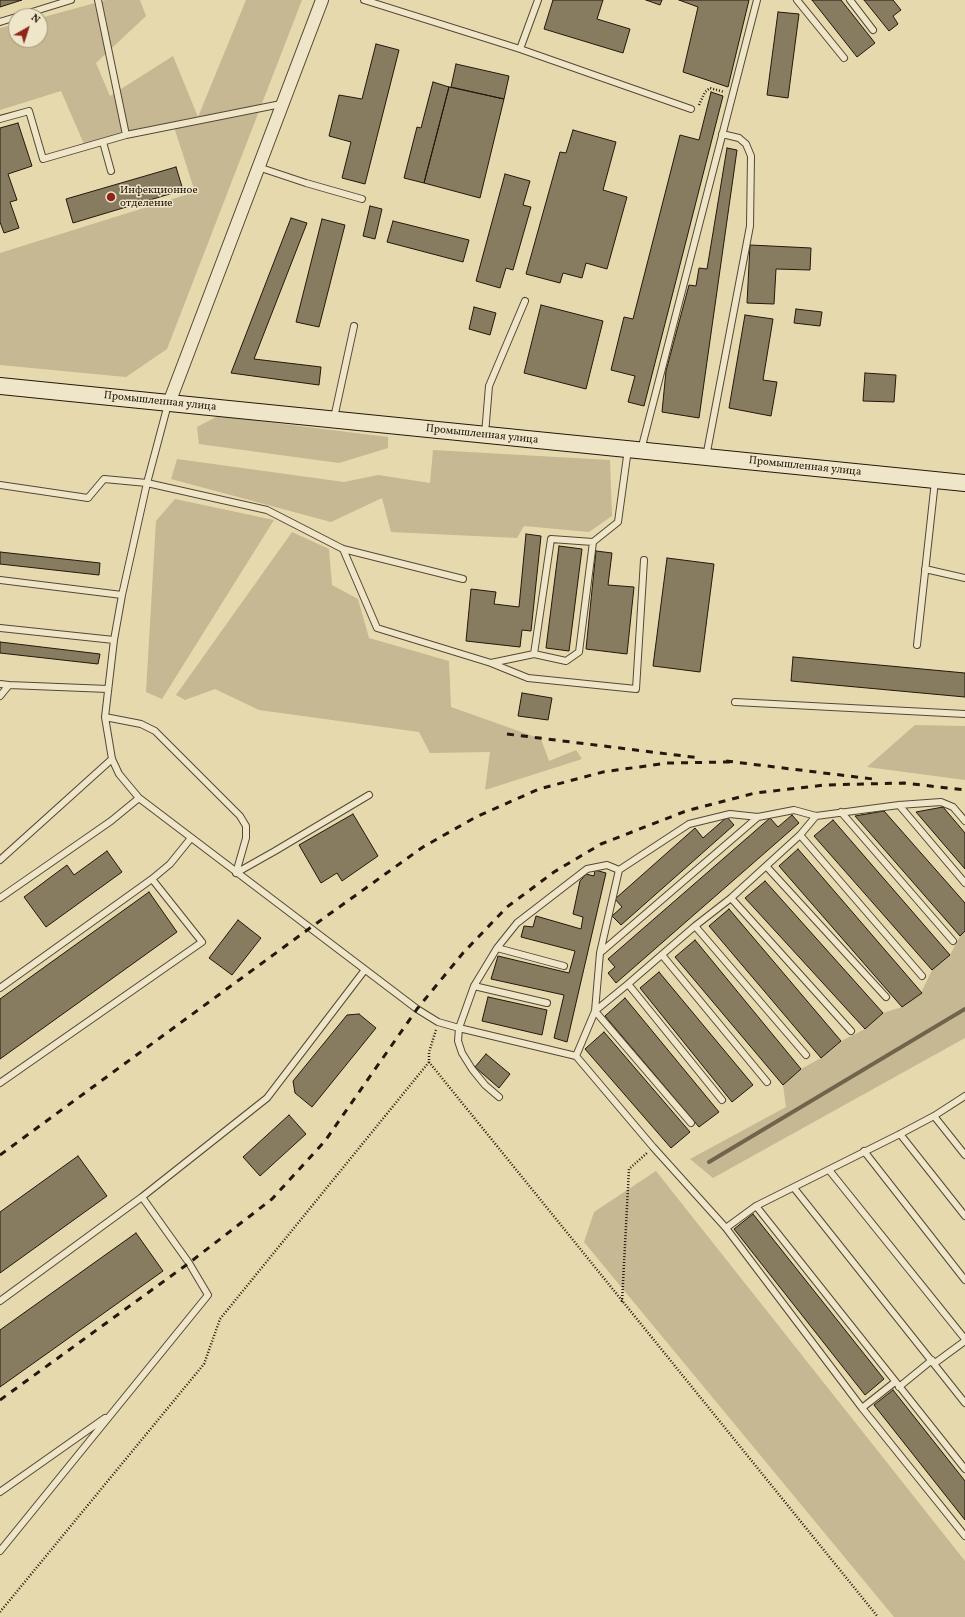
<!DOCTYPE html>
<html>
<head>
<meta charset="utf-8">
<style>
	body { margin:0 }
	#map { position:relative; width:965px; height:1617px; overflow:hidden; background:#e6d9ae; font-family:Vollkorn,serif }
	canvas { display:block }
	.north { position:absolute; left:8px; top:8px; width:40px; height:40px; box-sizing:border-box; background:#efe6ca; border:1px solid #9d947e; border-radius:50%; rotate:39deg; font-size:11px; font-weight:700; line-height:16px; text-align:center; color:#23180c }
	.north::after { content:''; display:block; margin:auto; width:14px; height:18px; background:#8f2418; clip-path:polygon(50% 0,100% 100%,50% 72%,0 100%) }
</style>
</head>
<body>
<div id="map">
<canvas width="965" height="1617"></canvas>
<div class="north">N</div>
</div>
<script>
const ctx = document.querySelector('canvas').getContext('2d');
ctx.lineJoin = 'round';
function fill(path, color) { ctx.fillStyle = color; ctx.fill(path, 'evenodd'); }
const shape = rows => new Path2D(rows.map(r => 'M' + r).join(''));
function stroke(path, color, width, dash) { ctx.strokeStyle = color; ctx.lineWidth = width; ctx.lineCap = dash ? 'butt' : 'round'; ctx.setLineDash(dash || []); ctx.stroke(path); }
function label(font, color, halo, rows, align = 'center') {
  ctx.font = font + ' Vollkorn,serif'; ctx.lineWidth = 3; ctx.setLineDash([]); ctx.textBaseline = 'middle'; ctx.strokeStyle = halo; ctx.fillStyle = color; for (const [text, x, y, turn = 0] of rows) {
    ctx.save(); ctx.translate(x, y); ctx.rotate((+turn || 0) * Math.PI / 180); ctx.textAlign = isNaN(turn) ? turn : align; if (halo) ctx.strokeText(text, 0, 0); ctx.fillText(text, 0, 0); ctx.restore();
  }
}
fill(shape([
	[106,0,140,0,146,16,96,63,110,96,173,56,198,117,246,0,302,0,167,349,126,377,0,365,0,253,195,192,174,127,84,144,61,91,0,110,0,28,16,24,16,40,40,40,40,18],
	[218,416,388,437,388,448,339,463,199,444,197,427],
	[433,450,610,460,612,516,589,532,524,526,517,538,391,532,382,498,331,522,171,479,177,459,344,482,378,475,430,483],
	[175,499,274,520,162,699,146,692,156,521],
	[292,532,329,549,332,585,358,599,369,638,449,661,451,707,541,739,549,761,576,750,582,759,485,790,490,752,430,753,419,732,259,710,215,689,185,700,176,695],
	[915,725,965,726,965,780,867,767],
	[965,931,965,1038,713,1178,690,1159,786,1107,783,1085,801,1069,821,1058,841,1041,865,1029,883,1013,902,1007,921,993,932,970,950,955,960,936],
	[656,1171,965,1561,965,1617,894,1617,584,1242,594,1212]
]), '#c5b892');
stroke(shape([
	[709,1162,965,1009]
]), '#70644c', 4);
const building = shape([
	[0,0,22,0,0,7,0,0],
	[553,0,603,0,597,19,630,29,623,53,544,29,553,0],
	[646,0,662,0,660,5,646,0],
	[679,0,749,0,728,87,683,72,698,7,679,0],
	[812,0,841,0,875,43,857,57,812,0],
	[864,0,893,0,901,10,893,16,898,24,889,31,864,0],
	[778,12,799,14,788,98,767,95,778,12],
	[376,44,399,50,365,184,342,178,351,142,329,136,339,95,362,99,376,44],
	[456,64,509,76,504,99,451,87,456,64],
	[433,82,449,87,424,183,404,178,417,127,421,128,433,82],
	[449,87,504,99,480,198,424,183,449,87],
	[711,92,723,96,644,406,628,402,635,376,611,370,624,317,633,319,680,135,699,140,711,92],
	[18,123,32,166,8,174,17,200,10,202,19,228,4,233,0,222,0,128,18,123],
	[573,130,616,142,603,190,627,197,607,269,586,263,582,278,563,273,560,283,526,274,560,152,566,153,573,130],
	[727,148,737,150,699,418,662,412,666,371,689,285,696,286,699,268,707,269,727,148],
	[176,167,183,190,73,223,66,199,176,167],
	[505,174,530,181,523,205,531,207,513,270,506,268,500,288,476,281,505,174],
	[370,206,382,209,375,239,363,236,370,206],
	[291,218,307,223,254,359,321,367,319,385,231,373,291,218],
	[322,219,345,225,319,327,296,322,322,219],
	[393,221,469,240,463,262,387,242,393,221],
	[750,245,811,248,810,270,776,269,774,304,747,303,750,245],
	[541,305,603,321,586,389,524,373,541,305],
	[474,307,496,313,490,335,469,329,474,307],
	[796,309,822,312,820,326,794,323,796,309],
	[745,315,773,319,763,380,777,382,771,416,729,408,745,315],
	[865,373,896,375,894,402,863,401,865,373],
	[526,534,541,536,531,631,522,630,520,647,466,641,471,589,496,592,494,604,519,607,526,534],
	[559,546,582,549,569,651,546,648,559,546],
	[596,551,612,553,608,585,634,587,627,654,586,649,596,551],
	[0,552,100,563,99,575,0,564,0,552],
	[667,558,714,564,700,672,653,666,667,558],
	[0,642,100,654,98,664,0,653,0,642],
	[793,657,965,673,965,697,791,681,793,657],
	[522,693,552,698,548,720,518,716,522,693],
	[943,807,965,833,965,869,916,812,943,807],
	[884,811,965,903,965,931,960,936,855,816,884,811],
	[353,814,378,856,342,881,337,873,321,883,299,845,353,814],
	[792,815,799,823,616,983,608,973,615,967,608,959,770,818,778,827,792,815],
	[727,817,734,825,621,925,612,916,622,907,615,899,695,828,703,838,727,817],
	[833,820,950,955,932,970,814,836,833,820],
	[798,849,922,993,902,1007,779,866,798,849],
	[107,851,122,872,46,927,24,897,67,865,74,875,107,851],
	[595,870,606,873,567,1042,554,1038,564,995,491,979,498,956,569,973,575,951,521,937,524,926,533,927,536,916,581,929,583,917,573,914,580,881,586,874,594,876,595,870],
	[765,881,883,1013,865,1029,745,898,765,881],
	[149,892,177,932,0,1059,0,999,149,892],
	[729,909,841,1041,821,1058,709,926,729,909],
	[238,920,261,938,232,975,209,958,238,920],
	[695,940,801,1069,783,1085,675,957,695,940],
	[659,972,753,1085,732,1102,640,988,659,972],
	[488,997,547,1010,542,1035,482,1021,488,997],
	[625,998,719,1112,699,1127,605,1016,625,998],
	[359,1014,376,1028,312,1107,295,1093,293,1081,347,1015,359,1014],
	[604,1032,690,1132,671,1148,585,1049,604,1032],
	[486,1054,510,1074,499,1088,475,1067,486,1054],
	[289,1115,306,1134,260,1176,243,1157,289,1115],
	[78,1156,107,1196,0,1273,0,1212,78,1156],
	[753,1214,884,1379,865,1395,734,1229,753,1214],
	[136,1233,163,1271,0,1387,0,1330,136,1233],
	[893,1390,965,1481,965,1520,874,1405,893,1390]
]);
fill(building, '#887c60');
stroke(building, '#23180c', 1);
const lane = shape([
	[98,0,126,135],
	[364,0,520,49,691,109],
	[797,0,844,58],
	[850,0,873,30],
	[19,16,71,0],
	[0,22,16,17],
	[520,49,538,0],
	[0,119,29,111,43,159,126,135,281,104],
	[103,142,111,171],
	[258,167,306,183,362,199],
	[168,404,147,483,122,595,114,640,105,717,112,759,119,774,139,798,417,1009,438,1022,459,1028,576,1056,653,1147,726,1228,756,1206,900,1134,934,1116,965,1096],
	[334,418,354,326],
	[485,434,489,386,525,301],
	[641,450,757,0],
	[706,457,750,226,751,156,746,144,739,138,722,134],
	[0,485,88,498,104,479,147,483,267,510,343,549,463,579],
	[343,549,377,628,491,663,528,678,636,689,644,560],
	[925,569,965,578],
	[0,580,122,595],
	[0,628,114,640],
	[917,645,935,481],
	[534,654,566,661,579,652,593,542],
	[491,663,534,654,551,539,593,542,618,522,628,449],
	[0,684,9,685],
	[0,696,9,685,108,689],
	[735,702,965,714],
	[105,717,141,724,155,731,240,816,246,826,246,838,236,873],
	[899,805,965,883],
	[841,812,953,941],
	[800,835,922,976],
	[0,860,112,759],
	[766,866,886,997],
	[236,873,275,851,369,795],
	[0,898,111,821,139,798],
	[731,898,851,1031],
	[695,926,806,1055],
	[497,948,564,966],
	[600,953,619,870],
	[662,955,767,1082],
	[628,984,722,1100],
	[474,986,547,1003],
	[0,988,152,879,170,864,191,838],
	[576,1056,595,1011,628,984,695,926,731,898,800,835,816,816],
	[0,1083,202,942,152,879],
	[499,1097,485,1085,472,1069,462,1053,458,1041,459,1028,474,986,497,948,517,923,587,869,607,865,619,870,689,824,730,814,758,817,794,810,816,816,899,805,941,802,953,807,965,821],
	[934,1116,965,1155],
	[691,1123,595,1011,600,953,758,817],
	[900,1134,965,1216],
	[864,1151,965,1280],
	[829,1170,965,1339],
	[794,1188,965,1403],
	[756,1206,965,1469],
	[726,1228,862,1408,965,1536],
	[0,1301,142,1197,267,1098,364,971],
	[935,1363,965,1341],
	[899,1387,932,1360],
	[862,1408,895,1382],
	[0,1492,105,1418],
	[0,1551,208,1295,189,1263,142,1197]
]);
const street = shape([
	[169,403,322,0]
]);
const secondary = shape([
	[0,386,965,483]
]);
stroke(lane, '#544834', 8);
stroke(street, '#544834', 14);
stroke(secondary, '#23180c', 18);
stroke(shape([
	[699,105,705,92,710,88,724,92],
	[436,1030,429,1052,429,1062,878,1617],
	[622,1302,629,1169,647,1153],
	[0,1612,204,1364,220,1319,429,1062]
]), '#23180c', 2.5, [1, 2]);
stroke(lane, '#efe6ca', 6);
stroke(street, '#efe6ca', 12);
stroke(secondary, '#efe6ca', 16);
stroke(shape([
	[507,734,700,758],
	[726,761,873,779],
	[0,1155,310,928,423,847,476,817,539,789,603,772,667,763,731,762],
	[0,1400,189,1263,272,1199,325,1141,417,1009,463,953,507,907,554,872,601,844,686,811,755,793,825,785,904,783,965,790]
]), '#23180c', 3, [7, 7]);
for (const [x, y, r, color] of [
	[111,197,5,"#8f2418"]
]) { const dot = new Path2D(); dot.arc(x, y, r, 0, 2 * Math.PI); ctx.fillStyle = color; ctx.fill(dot); stroke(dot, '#efe6ca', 1.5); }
label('11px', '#23180c', '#efe6ca', [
	["Инфекционное",120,191],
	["отделение",120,204]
], 'left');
label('11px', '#23180c', '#efe6ca', [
	["Промышленная улица",160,402,6],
	["Промышленная улица",482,435,6],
	["Промышленная улица",805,467,6]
]);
</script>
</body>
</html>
